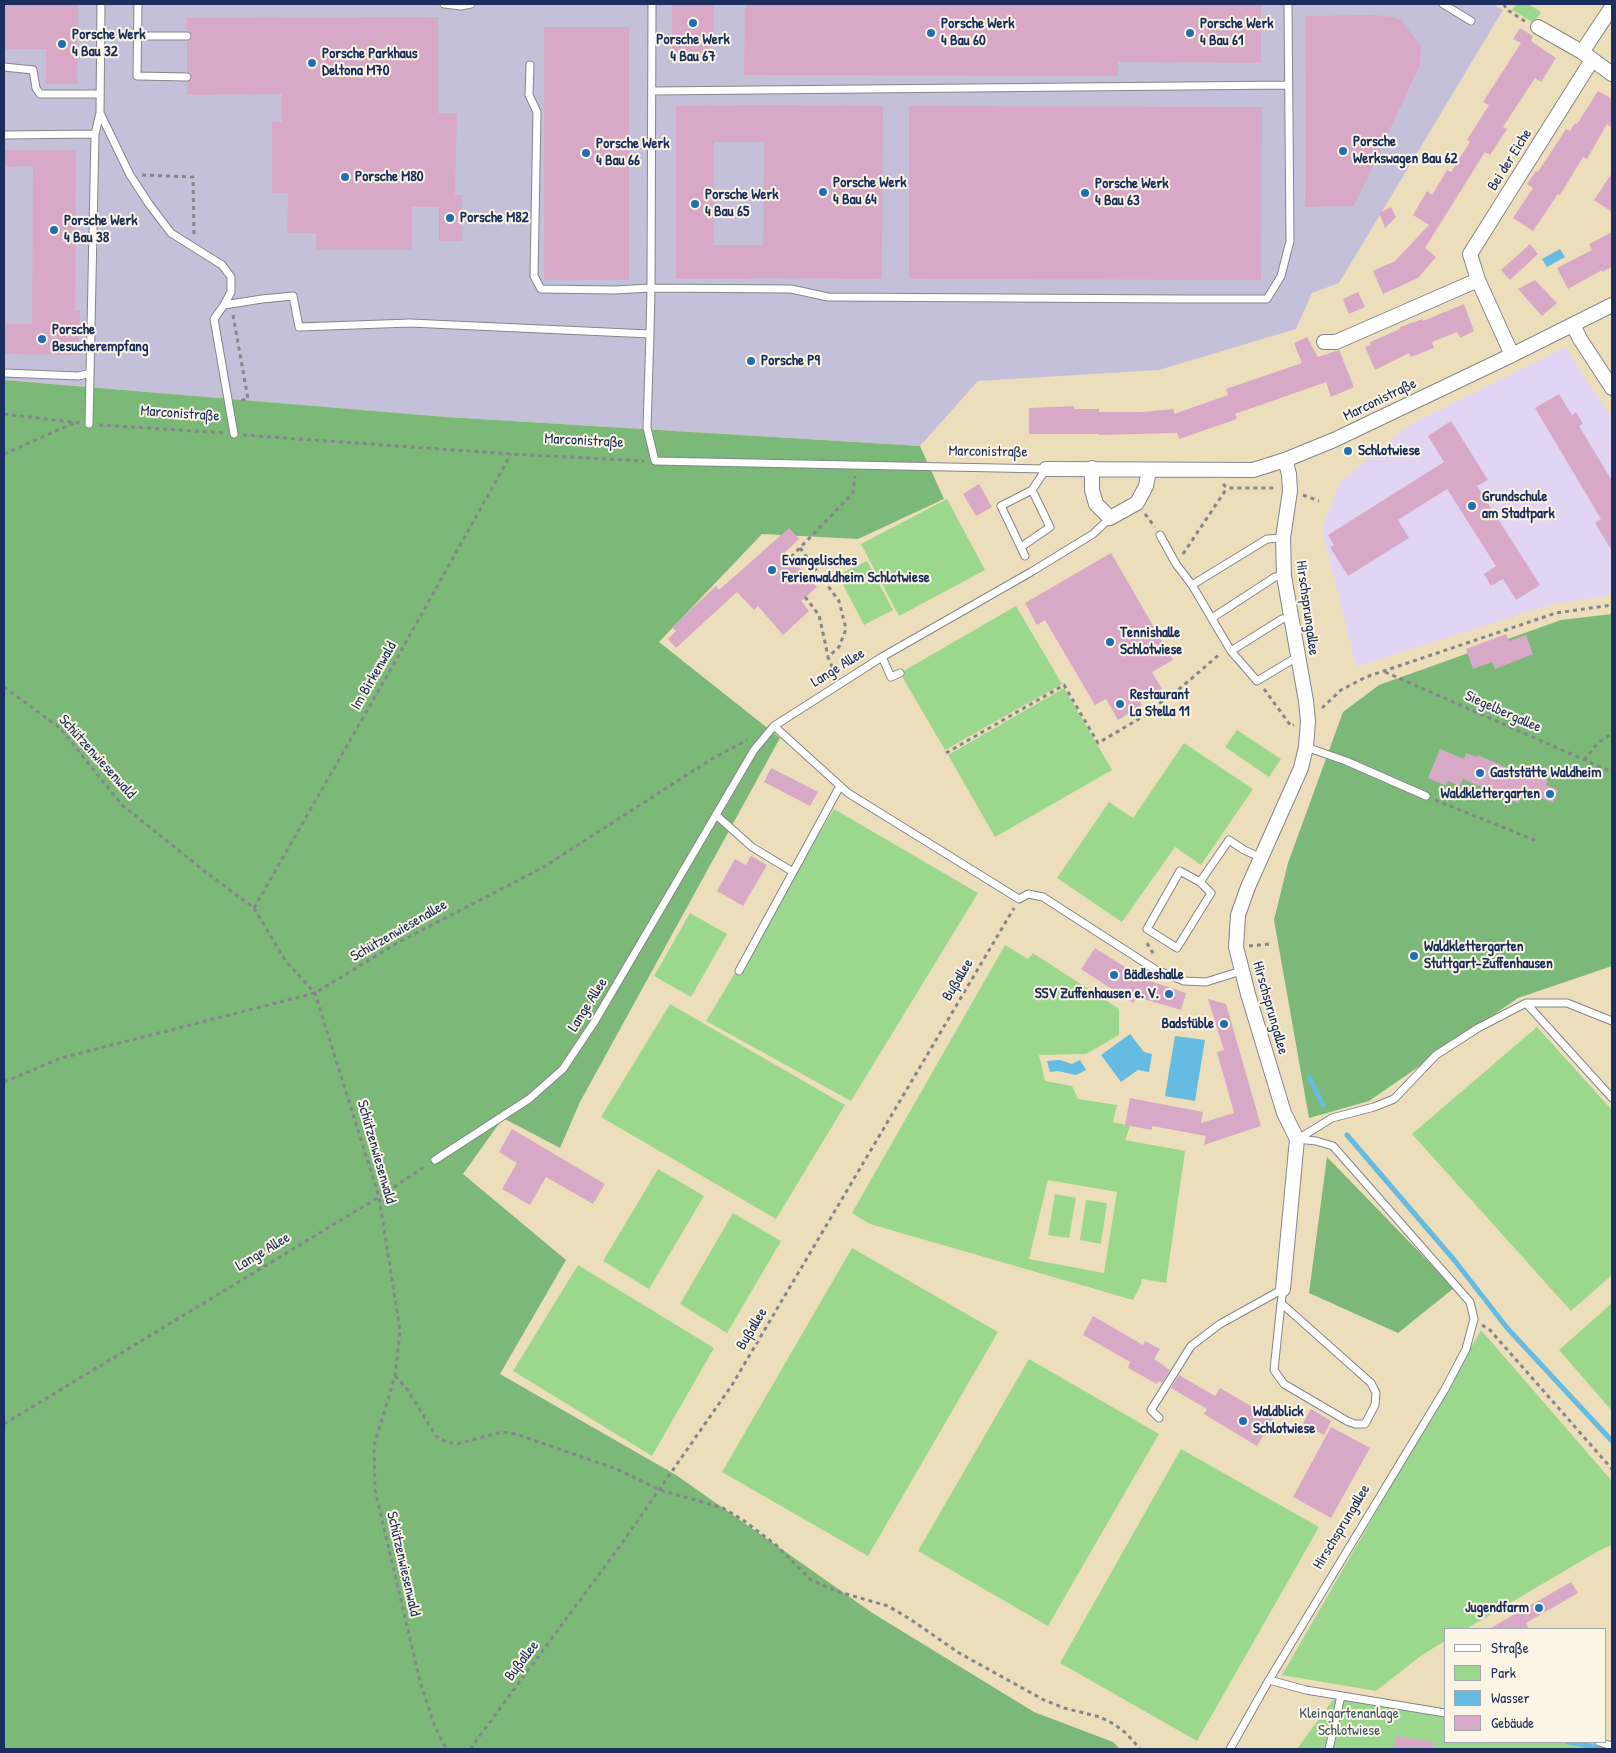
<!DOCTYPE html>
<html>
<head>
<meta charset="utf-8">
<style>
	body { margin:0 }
	#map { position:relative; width:1616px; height:1753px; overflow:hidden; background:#eddebb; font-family:"Patrick Hand",sans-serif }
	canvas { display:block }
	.frame { position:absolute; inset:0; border:5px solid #1b2f5e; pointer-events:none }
	.legend { position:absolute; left:1444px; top:1628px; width:162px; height:115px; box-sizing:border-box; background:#fcf5e5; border:1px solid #a2a6af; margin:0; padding:6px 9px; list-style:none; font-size:15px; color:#1b2f5e }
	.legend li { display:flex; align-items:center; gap:10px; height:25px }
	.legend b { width:25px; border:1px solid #a2a6af }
</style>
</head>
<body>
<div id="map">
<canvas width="1616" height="1753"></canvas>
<div class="frame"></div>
<ul class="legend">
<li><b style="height:6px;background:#fff"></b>Straße</li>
<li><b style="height:14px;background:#9bd88d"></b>Park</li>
<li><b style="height:14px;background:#65bbe1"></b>Wasser</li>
<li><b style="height:14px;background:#d7a9c6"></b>Gebäude</li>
</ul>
</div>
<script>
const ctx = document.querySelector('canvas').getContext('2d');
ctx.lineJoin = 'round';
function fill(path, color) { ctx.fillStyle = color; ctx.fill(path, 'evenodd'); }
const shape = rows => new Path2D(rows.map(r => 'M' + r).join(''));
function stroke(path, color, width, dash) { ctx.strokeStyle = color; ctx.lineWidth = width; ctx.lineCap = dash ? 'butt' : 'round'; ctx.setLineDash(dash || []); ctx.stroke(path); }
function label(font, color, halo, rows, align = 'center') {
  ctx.font = font + ' "Patrick Hand",sans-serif'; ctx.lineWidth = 4; ctx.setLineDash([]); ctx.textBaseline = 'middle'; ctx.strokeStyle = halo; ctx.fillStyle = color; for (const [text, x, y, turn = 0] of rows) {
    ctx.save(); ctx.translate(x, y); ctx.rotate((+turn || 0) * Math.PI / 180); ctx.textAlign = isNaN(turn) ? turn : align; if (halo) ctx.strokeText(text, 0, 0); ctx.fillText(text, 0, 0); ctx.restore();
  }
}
fill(shape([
	[1565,347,1612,419,1612,595,1552,604,1356,667,1322,529,1340,482,1409,425]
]), '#e2d4f3');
fill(shape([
	[4,4,1493,4,1503,10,1339,283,1312,293,1296,329,1159,370,978,381,920,446,446,417,4,380]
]), '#c5c0da');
fill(shape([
	[1516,4,1528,4,1541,12,1534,23,1512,10],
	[947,499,985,570,899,616,861,544],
	[867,561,893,610,864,625,838,575],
	[1016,606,1062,684,945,750,900,673],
	[1064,688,1112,770,995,837,948,755],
	[1237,730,1281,759,1269,777,1225,747],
	[1184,743,1253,789,1201,865,1175,847,1122,922,1057,878,1109,802,1133,818],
	[834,809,978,893,851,1101,706,1021],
	[690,913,727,934,691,997,654,976],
	[1005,945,1028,959,1033,953,1119,1009,1119,1035,1086,1054,1039,1055,1045,1081,1072,1086,1078,1099,1117,1105,1113,1122,1130,1126,1125,1140,1185,1151,1166,1283,1142,1279,1141,1284,1133,1300,870,1224,852,1213],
	[1048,1180,1117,1192,1104,1273,1029,1259],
	[670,1004,845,1105,776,1219,601,1117],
	[1537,1027,1612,1110,1612,1275,1571,1311,1412,1134],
	[658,1169,704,1196,649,1289,603,1261],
	[1055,1194,1076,1198,1069,1238,1048,1235],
	[1086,1200,1107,1203,1101,1244,1080,1240],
	[733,1213,781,1241,727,1333,680,1304],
	[852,1248,998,1332,868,1556,722,1472],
	[578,1265,714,1348,652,1456,513,1371],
	[1612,1303,1612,1411,1559,1350],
	[1481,1330,1612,1481,1612,1545,1600,1550,1466,1629,1445,1629,1445,1641,1422,1655,1376,1691,1282,1675],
	[1029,1359,1159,1434,1048,1626,918,1551],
	[1181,1449,1319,1527,1197,1741,1060,1663],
	[1341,1696,1445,1713,1445,1742,1598,1742,1612,1749,1297,1749,1332,1701]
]), '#9bd88d');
fill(shape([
	[4,380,446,417,920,446,944,499,858,539,762,534,659,642,780,738,580,1102,560,1148,503,1118,463,1174,566,1260,500,1374,676,1475,874,1614,1034,1712,1113,1742,1120,1749,4,1749],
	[1612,614,1612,966,1518,998,1369,1101,1309,1118,1274,920,1288,863,1343,712,1379,685,1561,620],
	[1327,1157,1454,1288,1398,1333,1309,1293]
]), '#7cb878');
fill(shape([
	[1560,249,1565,257,1547,267,1542,259],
	[1130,1034,1144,1052,1152,1054,1149,1072,1138,1070,1121,1082,1101,1055],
	[1175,1036,1205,1040,1195,1101,1165,1096],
	[1060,1060,1072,1064,1080,1060,1086,1070,1076,1075,1058,1071,1050,1072,1047,1061]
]), '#65bbe1');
stroke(shape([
	[1309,1077,1323,1105],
	[1347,1135,1455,1261,1508,1329,1612,1441],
	[1568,1742,1606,1749]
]), '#65bbe1', 5);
fill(shape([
	[4,4,78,4,77,84,46,84,46,49,4,49],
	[672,4,714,4,714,43,710,43,710,58,672,58],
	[745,4,1261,4,1261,63,1118,62,1118,76,744,75],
	[1375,15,1393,17,1401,20,1421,46,1420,65,1354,206,1305,207,1306,16],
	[438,17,438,113,457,113,455,195,462,195,462,241,439,241,439,207,412,207,412,250,316,250,316,233,287,233,288,193,272,193,272,122,282,122,282,94,187,95,187,82,191,80,192,77,190,73,187,72,187,41,191,39,192,36,190,32,187,31,186,18],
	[544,27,629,27,629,280,544,280],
	[1520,28,1533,36,1531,41,1556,58,1541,82,1535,78,1503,127,1507,129,1490,155,1485,152,1425,248,1436,257,1418,278,1383,294,1373,271,1395,261,1429,225,1413,215,1427,191,1432,195,1447,170,1451,172,1470,142,1467,140,1489,105,1483,102,1521,43,1513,39],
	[1598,91,1612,99,1612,128,1607,124,1587,159,1583,157,1560,195,1558,194,1533,231,1513,218,1533,188,1527,184,1536,171,1538,172,1566,129,1570,131,1575,123,1577,124],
	[764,105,883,106,882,279,750,278,750,279,676,279,676,106],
	[714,142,764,142,763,245,714,245],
	[909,106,1262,107,1261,280,909,279],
	[4,150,76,150,75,310,80,310,79,355,4,354,4,324,32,324,33,166,4,167],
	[1612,173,1612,212,1594,200],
	[1391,207,1396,217,1385,228,1379,213],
	[1612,232,1612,267,1602,272,1602,270,1568,289,1557,268,1592,250,1589,244],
	[1530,244,1538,254,1510,280,1501,270],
	[1535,280,1557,303,1542,316,1518,289],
	[1358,292,1365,307,1349,314,1343,299],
	[1464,304,1474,331,1460,338,1457,332,1432,342,1434,348,1411,357,1409,353,1375,370,1365,347,1371,345,1370,342,1400,329,1400,327,1423,319,1423,321],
	[1307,337,1318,357,1339,350,1354,387,1331,397,1326,382,1235,414,1237,419,1179,439,1177,433,1099,435,1099,434,1029,434,1029,408,1074,406,1074,409,1099,409,1099,412,1142,412,1174,409,1174,414,1228,395,1226,389,1302,363,1294,343],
	[1559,394,1572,415,1576,412,1583,424,1579,426,1612,481,1612,551,1595,523,1601,519,1535,408],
	[1451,421,1488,480,1477,486,1540,585,1516,600,1503,579,1491,586,1484,574,1496,566,1447,489,1398,520,1409,538,1348,576,1330,547,1334,545,1328,535,1444,462,1428,436],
	[979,484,992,507,976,516,963,494],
	[789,528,799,539,785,552,817,587,801,601,809,611,783,635,758,606,754,610,737,592,676,648,668,639,676,631,672,627,716,586,719,590],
	[1111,553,1173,660,1152,672,1162,689,1140,702,1142,705,1118,720,1106,699,1095,705,1045,620,1037,625,1025,603],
	[1506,634,1509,641,1526,635,1533,654,1495,669,1492,662,1473,669,1466,649],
	[1440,749,1464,759,1466,753,1477,757,1478,755,1507,768,1509,764,1548,780,1546,785,1558,790,1553,803,1524,791,1518,803,1463,779,1460,786,1448,781,1446,786,1428,778],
	[771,768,818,792,810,806,764,782],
	[751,856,767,865,743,906,717,891,735,859,746,865],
	[1095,948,1144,979,1186,993,1181,1010,1137,997,1133,1003,1081,969],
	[1208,999,1226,1004,1261,1126,1204,1145,1206,1136,1152,1126,1152,1130,1125,1125,1130,1098,1203,1112,1201,1123,1234,1113,1217,1052,1224,1050],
	[512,1129,605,1184,593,1204,546,1177,530,1205,502,1189,517,1163,499,1152],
	[1093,1316,1143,1345,1145,1341,1160,1349,1154,1359,1170,1370,1162,1383,1158,1381,1157,1384,1128,1368,1130,1362,1083,1335],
	[1179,1375,1215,1396,1220,1388,1273,1419,1257,1446,1204,1414,1207,1409,1171,1388],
	[1311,1409,1331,1421,1324,1435,1303,1423],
	[1331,1427,1370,1448,1331,1518,1293,1497],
	[1571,1582,1578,1593,1526,1623,1529,1629,1489,1629],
	[1396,1736,1434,1742,1433,1749,1394,1749]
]), '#d7a9c6');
const lane = shape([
	[101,4,100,113,130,175,149,204,171,233,222,265,231,277,231,292,224,305],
	[138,4,137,76,187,77],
	[444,4,461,6,471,4],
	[652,4,651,288,791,289,828,297,1187,299,1267,299,1281,276,1290,241,1288,4],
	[1443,4,1471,21],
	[138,36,187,36],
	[4,67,33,70,36,88,40,94,100,94],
	[652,91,1288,85],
	[4,135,95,134],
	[650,334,647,428,655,461,1046,469],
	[4,373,79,376,90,373],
	[89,424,95,134,100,113],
	[234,434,214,319,224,305,262,299,293,296,299,327,410,323,650,334,651,288,614,290,541,289,534,276,537,112,529,95,530,65],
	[1160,535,1176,564,1192,585,1231,651,1257,681,1297,657],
	[1021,547,1050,527,1032,490,1046,469],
	[1025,556,1001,506,1032,490],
	[1192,585,1267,539,1283,538],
	[1212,618,1275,577,1284,576],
	[1231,651,1282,619,1291,618],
	[882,657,891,677,900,673],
	[774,726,848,793,1019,899,1028,894,1043,897,1156,970,1184,981,1206,982,1241,971],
	[1306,747,1346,761,1426,796],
	[716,815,752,847,793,872],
	[1200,882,1211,893,1177,948,1147,929,1180,871,1200,882,1229,840,1244,850,1262,858],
	[739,971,840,786],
	[1526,1003,1567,1003,1612,1021],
	[1298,1139,1332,1118,1374,1107,1394,1099,1436,1055,1478,1028,1526,1003,1612,1098],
	[435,1160,529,1099,563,1069,595,1021,754,750,774,726,882,657,1031,572,1093,534,1110,518],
	[1281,1303,1274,1370,1284,1384,1347,1421,1355,1424,1365,1424,1375,1405,1376,1393,1371,1383,1281,1303,1283,1289],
	[1159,1418,1151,1410,1191,1346,1220,1324,1283,1289],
	[1269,1680,1306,1690,1445,1713],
	[1599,1742,1612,1746],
	[1230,1749,1269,1680,1445,1389,1466,1349,1474,1319,1470,1302,1333,1146,1316,1141,1297,1139],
	[1329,1749,1341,1696]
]);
const street = shape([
	[1538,27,1582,52,1612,74],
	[1582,52,1612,7],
	[1573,325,1580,339,1612,388],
	[1324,342,1336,342,1478,280],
	[1512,355,1478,280,1470,254,1592,60],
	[1092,468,1092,490,1096,504,1110,518,1137,503,1146,486,1149,470],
	[1046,469,1253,470,1285,460,1334,440,1512,355,1612,305],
	[1283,1289,1297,1139,1284,1113,1248,994,1236,947,1238,915,1248,887,1301,768,1306,747,1308,721,1306,701,1284,576,1283,538,1290,491,1289,474,1285,460]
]);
stroke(lane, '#84868c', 9);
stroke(street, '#84868c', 16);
stroke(shape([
	[1504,4,1506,9,1526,22],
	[142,175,193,177,194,234],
	[233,315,248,399,238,401],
	[4,414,80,423],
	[99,425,225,433],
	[243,435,511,454,644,461],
	[4,454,74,423],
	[1223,484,1227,488,1275,488],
	[1303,495,1319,501],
	[1145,514,1155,527],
	[800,548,839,601,846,629,839,647,828,657,836,676],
	[1183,554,1227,488],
	[791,557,853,493,855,476],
	[805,597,819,615,828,656],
	[1385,672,1612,772],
	[4,687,60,728,122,805,207,873,254,908,285,960,315,993,379,1197,400,1330,395,1376,374,1446,375,1490,420,1681,433,1722,446,1749],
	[1264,689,1291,726,1294,725],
	[1322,708,1341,690,1366,677,1556,613,1612,605],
	[946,753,1064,685,1098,743,1151,712,1149,709,1170,697,1221,653],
	[1584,760,1598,743,1612,733],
	[1435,800,1537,841],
	[254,908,396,660,511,454],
	[1147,943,1154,955],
	[1249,946,1269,944],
	[4,1082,61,1058,315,993,399,942,542,868,710,760,747,740],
	[1482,1325,1490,1330,1612,1469],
	[395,1376,407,1389,436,1436,446,1442,457,1444,502,1432,516,1434,619,1470,660,1490,723,1508,743,1520,776,1545,811,1580,836,1591,888,1606,910,1619,959,1653,1044,1700,1064,1708,1100,1717,1114,1724,1127,1734,1140,1749],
	[4,1424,379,1197,427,1165],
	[470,1749,620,1546,732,1385,1014,908]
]), '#84868c', 3, [4, 4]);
stroke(lane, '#fff', 7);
stroke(street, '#fff', 14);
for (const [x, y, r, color] of [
	[693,23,5,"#1f6fb2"],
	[931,33,5,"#1f6fb2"],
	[1190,33,5,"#1f6fb2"],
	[62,44,5,"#1f6fb2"],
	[312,63,5,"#1f6fb2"],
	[1343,151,5,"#1f6fb2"],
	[586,153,5,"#1f6fb2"],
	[345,177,5,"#1f6fb2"],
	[823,192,5,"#1f6fb2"],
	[1085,193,5,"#1f6fb2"],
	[695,204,5,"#1f6fb2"],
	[450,218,5,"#1f6fb2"],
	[54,230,5,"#1f6fb2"],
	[42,339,5,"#1f6fb2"],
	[751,361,5,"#1f6fb2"],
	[1348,451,5,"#1f6fb2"],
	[1472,506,5,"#1f6fb2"],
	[772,570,5,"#1f6fb2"],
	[1110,642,5,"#1f6fb2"],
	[1120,704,5,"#1f6fb2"],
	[1480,773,5,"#1f6fb2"],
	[1550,794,5,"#1f6fb2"],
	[1414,956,5,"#1f6fb2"],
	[1114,975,5,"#1f6fb2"],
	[1169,994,5,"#1f6fb2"],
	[1224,1024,5,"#1f6fb2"],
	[1243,1421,5,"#1f6fb2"],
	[1539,1608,5,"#1f6fb2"]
]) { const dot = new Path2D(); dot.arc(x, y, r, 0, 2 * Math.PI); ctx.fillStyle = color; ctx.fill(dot); stroke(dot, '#fcf5e5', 2); }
label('bold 15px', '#1b2f5e', '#fcf5e5', [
	["Porsche Werk",941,24],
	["4 Bau 60",941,41],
	["Porsche Werk",1200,24],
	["4 Bau 61",1200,41],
	["Porsche Werk",72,35],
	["4 Bau 32",72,52],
	["Porsche Werk",693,40,"center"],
	["4 Bau 67",693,57,"center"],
	["Porsche Parkhaus",322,54],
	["Deltona M70",322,71],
	["Porsche",1353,142],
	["Werkswagen Bau 62",1353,159],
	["Porsche Werk",596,144],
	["4 Bau 66",596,161],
	["Porsche M80",355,177],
	["Porsche Werk",833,183],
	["4 Bau 64",833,200],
	["Porsche Werk",1095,184],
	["4 Bau 63",1095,201],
	["Porsche Werk",705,195],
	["4 Bau 65",705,212],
	["Porsche M82",460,218],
	["Porsche Werk",64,221],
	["4 Bau 38",64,238],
	["Porsche",52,330],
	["Besucherempfang",52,347],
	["Porsche P9",761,361],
	["Schlotwiese",1358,451],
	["Grundschule",1482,497],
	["am Stadtpark",1482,514],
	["Evangelisches",782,561],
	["Ferienwaldheim Schlotwiese",782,578],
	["Tennishalle",1120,633],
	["Schlotwiese",1120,650],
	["Restaurant",1130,695],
	["La Stella 11",1130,712],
	["Gaststätte Waldheim",1490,773],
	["Waldklettergarten",1540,794,"right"],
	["Waldklettergarten",1424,947],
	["Stuttgart-Zuffenhausen",1424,964],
	["Bädleshalle",1124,975],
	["SSV Zuffenhausen e. V.",1159,994,"right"],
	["Badstüble",1214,1024,"right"],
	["Waldblick",1253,1412],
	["Schlotwiese",1253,1429],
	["Jugendfarm",1529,1608,"right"]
], 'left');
label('15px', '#1b2f5e', '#fcf5e5', [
	["Bei der Eiche",1510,160,-58],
	["Marconistraße",1380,400,-26],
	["Marconistraße",180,414,4],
	["Marconistraße",584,441,3],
	["Marconistraße",988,452,1],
	["Hirschsprungallee",1307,608,82],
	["Lange Allee",838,668,-32],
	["Im Birkenwald",374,676,-60],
	["Siegelbergallee",1503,712,24],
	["Schützenwiesenwald",97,757,48],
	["Schützenwiesenallee",399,931,-30],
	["Bußallee",958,980,-59],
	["Lange Allee",588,1005,-58],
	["Hirschsprungallee",1270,1008,74],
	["Schützenwiesenwald",376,1152,74],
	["Lange Allee",263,1252,-31],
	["Bußallee",752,1329,-59],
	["Hirschsprungallee",1342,1527,-59],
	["Schützenwiesenwald",403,1564,77],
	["Bußallee",522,1661,-53]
]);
label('15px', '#3b596a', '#fcf5e5', [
	["Kleingartenanlage",1349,1714],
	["Schlotwiese",1349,1731]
]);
</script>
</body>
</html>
